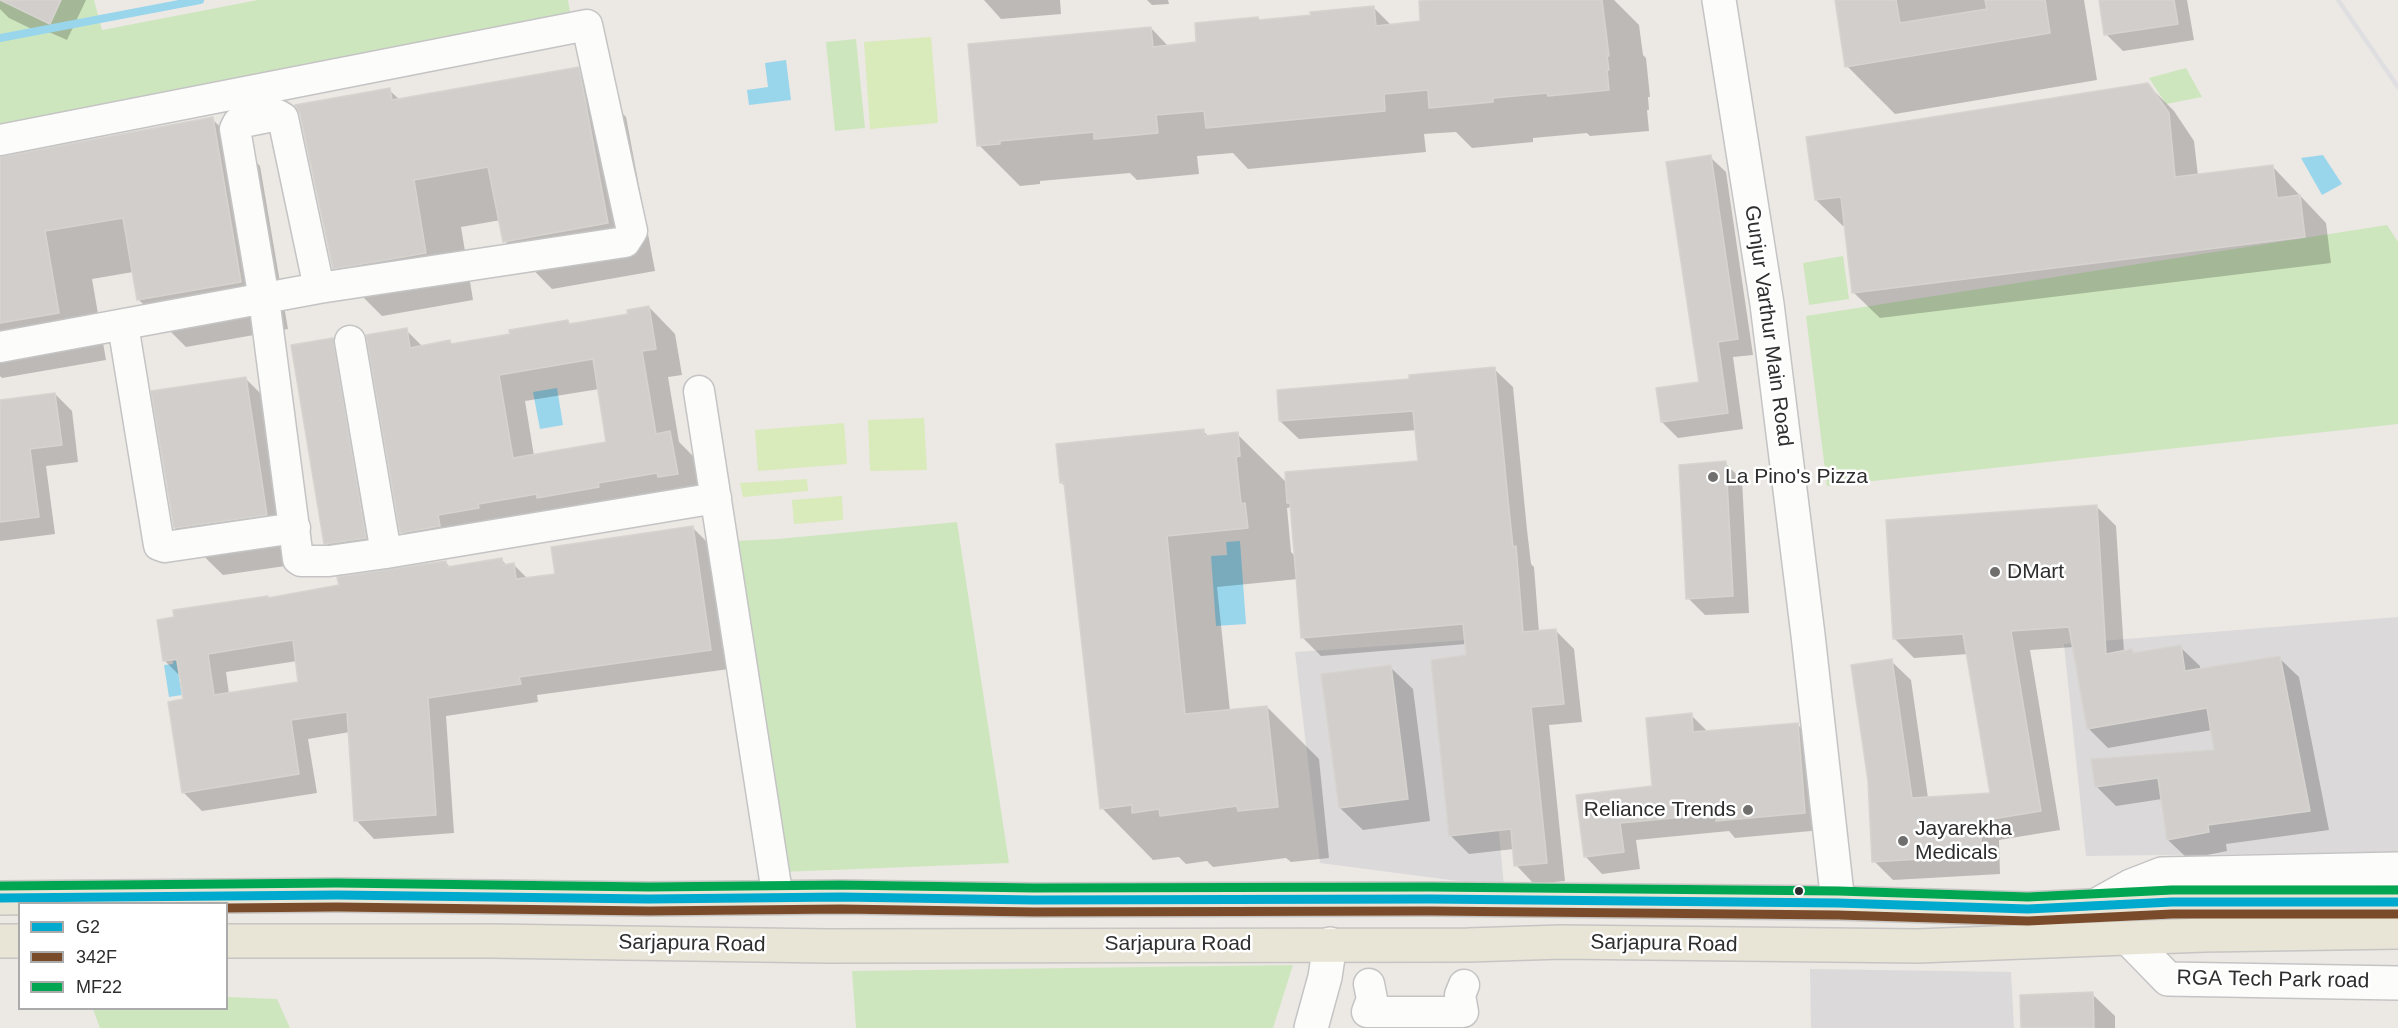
<!DOCTYPE html>
<html>
<head>
<meta charset="utf-8">
<style>
	body { margin:0 }
	#map { position:relative; width:2398px; height:1028px; overflow:hidden; background:#ece8e4; font-family:Arial,sans-serif }
	canvas { display:block }
	.legend { position:absolute; left:18px; top:902px; width:210px; height:108px; box-sizing:border-box; background:#fff; border:2px solid #ababab; margin:0; padding:8px 10px; list-style:none; font-size:18px; color:#2e2e2e }
	.legend li { display:flex; align-items:center; gap:12px; height:30px }
	.legend b { width:30px; border:2px solid #ababab }
</style>
</head>
<body>
<div id="map">
<canvas width="2398" height="1028"></canvas>
<ul class="legend">
<li><b style="height:8px;background:#00a9ce"></b>G2</li>
<li><b style="height:8px;background:#7a4b2a"></b>342F</li>
<li><b style="height:8px;background:#00a651"></b>MF22</li>
</ul>
</div>
<script>
const ctx = document.querySelector('canvas').getContext('2d');
ctx.lineJoin = 'round';
function fill(path, color) { ctx.fillStyle = color; ctx.fill(path, 'evenodd'); }
const shape = rows => new Path2D(rows.map(r => 'M' + r).join(''));
function stroke(path, color, width, dash) { ctx.strokeStyle = color; ctx.lineWidth = width; ctx.lineCap = dash ? 'butt' : 'round'; ctx.setLineDash(dash || []); ctx.stroke(path); }
function label(font, color, halo, rows, align = 'center') {
  ctx.font = font + ' Arial,sans-serif'; ctx.lineWidth = 5; ctx.setLineDash([]); ctx.textBaseline = 'middle'; ctx.strokeStyle = halo; ctx.fillStyle = color; for (const [text, x, y, turn = 0] of rows) {
    ctx.save(); ctx.translate(x, y); ctx.rotate((+turn || 0) * Math.PI / 180); ctx.textAlign = isNaN(turn) ? turn : align; if (halo) ctx.strokeText(text, 0, 0); ctx.fillText(text, 0, 0); ctx.restore();
  }
}
fill(shape([
	[2398,617,2398,852,2086,856,2064,644],
	[1481,639,1504,887,1320,863,1295,652],
	[1810,969,2011,972,2014,1028,1811,1028]
]), '#dcd9db');
fill(shape([
	[0,0,94,0,102,30,258,0,568,0,571,18,0,124],
	[856,39,865,128,835,131,826,42],
	[2186,68,2202,97,2166,104,2149,78],
	[2387,225,2398,242,2398,424,1827,486,1806,316],
	[1843,256,1849,299,1809,305,1803,263],
	[957,522,1009,863,781,872,732,541,778,539],
	[1293,965,1273,1028,856,1028,852,971],
	[227,997,277,999,290,1028,100,1028,93,1009,226,1008]
]), '#cee6be');
fill(shape([
	[931,37,938,123,870,129,864,42],
	[924,418,927,470,870,471,868,420],
	[844,423,847,464,758,471,755,430],
	[807,479,808,491,743,497,740,483],
	[842,496,843,520,794,524,792,500]
]), '#d9eabb');
fill(shape([
	[786,60,791,100,749,105,747,90,768,87,765,63],
	[2323,155,2342,184,2322,195,2301,158],
	[557,388,563,425,540,429,533,392],
	[1240,541,1246,624,1216,626,1211,556,1227,555,1226,542],
	[173,661,176,661,182,695,169,697,164,665,173,664]
]), '#99d6ec');
fill(shape([
	[0,0,86,0,67,40,42,29,40,33,9,18,0,9],
	[984,0,1060,0,1061,14,1001,19],
	[1147,0,1168,0,1169,4,1152,5],
	[1444,0,1614,0,1639,25,1643,55,1646,58,1650,97,1648,97,1649,110,1647,110,1649,131,1590,136,1587,133,1533,138,1533,142,1472,148,1456,132,1424,134,1426,152,1248,169,1233,153,1197,156,1199,174,1137,180,1130,173,1040,181,1040,184,1020,186,979,145,1151,28,1169,47,1198,44,1258,18,1261,22,1374,8,1392,26,1422,23],
	[1836,0,2084,0,2097,80,1895,114,1847,66],
	[2101,0,2187,0,2194,40,2123,51,2106,34],
	[578,69,626,117,655,271,552,289,505,241,501,220,461,227,473,300,382,316,334,268,389,90,400,100],
	[2148,85,2174,111,2194,141,2198,176,2272,166,2326,223,2331,263,1880,318,1853,292,1846,225,1843,226,1816,200],
	[212,119,260,166,288,329,186,347,138,299,133,272,92,279,106,360,2,378,0,376,0,158],
	[1710,157,1726,172,1753,355,1733,357,1743,429,1678,438,1662,422,1700,383],
	[649,307,675,334,682,375,668,377,679,442,696,459,703,500,428,559,402,532,406,330,423,347,450,342,453,345,512,335,568,322,571,325,630,316],
	[599,389,608,444,534,456,525,401],
	[333,340,344,351,377,549,337,554,326,543],
	[1494,369,1513,387,1527,530,1531,564,1534,567,1539,632,1556,631,1574,649,1582,722,1549,725,1565,881,1534,884,1516,865,1514,849,1469,854,1450,835,1468,657,1466,644,1321,656,1302,637,1298,579,1217,587,1230,711,1267,707,1319,759,1329,858,1291,862,1286,858,1213,867,1207,861,1186,864,1179,857,1153,860,1102,808,1067,488,1061,482,1203,431,1209,437,1237,434,1287,483,1420,463,1417,430,1299,439,1280,421,1411,380],
	[1292,507,1296,557,1291,552,1287,508],
	[245,378,293,426,313,562,223,575,175,528],
	[55,394,72,411,78,462,46,466,55,534,0,541,0,401],
	[1725,463,1742,480,1749,613,1705,615,1688,598],
	[2096,506,2116,526,2124,652,2132,651,2135,655,2180,647,2200,666,2200,670,2279,658,2299,677,2329,830,2226,844,2227,851,2188,859,2168,840,2162,799,2116,806,2096,786,2216,751,2212,730,2108,748,2088,728,2074,647,2030,650,2060,830,1999,840,2000,874,1893,880,1874,861,1891,661,1911,680,1928,798,1992,794,1968,654,1914,658,1895,639],
	[693,528,711,546,729,669,537,695,538,702,446,716,454,833,374,839,356,820,350,732,308,739,317,793,202,811,183,792,185,701,181,677,164,660,269,599,341,586,445,562,451,568,502,560,507,566,513,564,528,579,557,576],
	[297,661,300,683,229,694,226,672],
	[1390,667,1413,689,1430,821,1363,830,1340,808],
	[1691,715,1708,732,1797,724,1814,742,1822,830,1735,838,1729,831,1636,840,1640,869,1602,874,1585,856,1654,787],
	[2092,994,2115,1016,2115,1028,2023,1028]
]), '#0003');
stroke(shape([
	[0,38,200,0]
]), '#99d6ec', 8);
const building = shape([
	[0,0,61,0,50,24,0,0],
	[1433,0,1602,0,1609,56,1607,56,1609,70,1607,70,1609,90,1548,96,1547,93,1493,98,1493,102,1429,108,1428,90,1384,94,1385,111,1206,128,1204,111,1156,115,1158,133,1094,139,1094,132,1000,141,1000,144,977,146,968,44,1151,27,1153,47,1196,42,1195,23,1258,17,1259,20,1311,15,1310,12,1374,6,1376,26,1420,21,1419,1,1433,0],
	[1835,0,1896,0,1900,23,1987,9,1985,0,2045,0,2050,33,1845,67,1835,0],
	[2099,0,2174,0,2178,24,2104,35,2099,0],
	[579,67,608,223,503,242,488,167,414,180,426,253,333,269,300,114,295,105,390,88,392,100,579,67],
	[2148,83,2169,113,2175,177,2273,165,2277,198,2300,195,2305,237,1852,293,1841,197,1815,200,1806,137,2148,83],
	[213,117,241,282,137,300,123,218,45,231,59,313,0,323,0,157,213,117],
	[1711,155,1738,339,1718,342,1728,413,1661,422,1656,388,1699,382,1666,162,1711,155],
	[649,306,656,349,642,351,656,434,670,431,678,474,658,477,657,473,598,483,599,487,537,498,537,494,478,504,479,508,438,515,440,526,400,533,366,335,407,328,410,348,450,340,451,344,510,334,509,330,568,320,569,324,628,314,627,310,649,306],
	[593,359,606,442,513,458,499,375,593,359],
	[333,338,366,538,324,544,291,345,333,338],
	[1495,367,1509,510,1513,547,1516,546,1523,632,1556,629,1564,704,1531,707,1547,863,1514,866,1511,829,1449,836,1431,660,1466,655,1463,624,1301,638,1290,503,1287,503,1285,472,1418,461,1413,411,1279,421,1277,390,1409,379,1409,375,1495,367],
	[246,377,267,515,174,528,151,391,246,377],
	[55,393,62,445,30,449,39,517,0,522,0,400,55,393],
	[1204,429,1204,436,1238,432,1240,456,1236,457,1241,504,1245,503,1248,528,1167,536,1185,714,1267,706,1278,807,1238,811,1237,806,1160,816,1159,809,1132,813,1132,805,1100,809,1064,482,1060,483,1056,444,1204,429],
	[1726,461,1733,596,1686,599,1679,465,1726,461],
	[2097,505,2106,654,2132,649,2133,653,2181,645,2185,671,2280,656,2310,811,2208,825,2209,832,2167,840,2158,778,2095,787,2091,759,2214,750,2207,708,2087,729,2069,627,2011,631,2041,811,1980,821,1982,855,1872,862,1868,781,1851,665,1892,659,1912,798,1990,793,1963,634,1893,639,1886,520,2097,505],
	[693,526,711,650,519,677,521,684,428,698,436,815,354,821,347,712,291,720,299,774,182,793,168,702,183,699,177,659,163,661,157,620,174,617,173,610,268,596,268,598,339,585,337,577,446,561,447,567,502,558,503,565,514,563,516,579,555,574,551,547,693,526],
	[293,640,298,682,214,695,208,654,293,640],
	[1391,665,1408,799,1339,808,1321,674,1391,665],
	[1692,713,1693,732,1798,723,1805,813,1716,821,1716,814,1620,823,1624,852,1584,857,1576,795,1652,786,1646,718,1692,713],
	[2093,992,2094,1028,2021,1028,2020,995,2093,992]
]);
fill(building, '#d1cecb');
stroke(building, '#d7d4d0', 1.5);
const street = shape([
	[0,140,587,25,632,231,625,242,319,288,0,347],
	[319,288,283,118,278,115,238,123,235,129,264,299,298,559,301,561,329,561,386,553,716,498],
	[123,325,159,545,165,547,295,528],
	[350,341,386,553],
	[699,391,778,899],
	[1369,984,1372,999,1367,1012,1463,1012,1460,995,1464,985]
]);
const secondary = shape([
	[1719,0,1767,304,1808,635,1838,903],
	[2097,905,2131,886,2162,874,2398,869],
	[2129,939,2168,979,2398,983],
	[1311,1028,1325,977,1330,944]
]);
const primary = shape([
	[0,898,337,895,649,899,841,897,1034,900,1430,899,1838,903,2028,909,2172,902,2398,902],
	[0,941,20,941],
	[226,941,491,941,827,946,1468,945,1561,942,1918,946,2204,935,2398,932]
]);
stroke(street, '#c5c4c5', 33);
stroke(secondary, '#c5c4c5', 36);
stroke(primary, '#c6c5c4', 36);
stroke(street, '#fcfcfb', 30);
stroke(secondary, '#fcfcfb', 33);
stroke(primary, '#e8e4d6', 33);
stroke(shape([
	[2338,0,2398,87]
]), '#dfdfe1', 4.5);
stroke(shape([
	[0,898,337,895,649,899,841,897,1034,900,1430,899,1838,903,2028,909,2172,902,2398,902]
]), '#00a9ce', 9);
stroke(shape([
	[226,908,337,907,649,911,841,909,1034,912,1430,911,1838,915,2028,921,2172,914,2398,914]
]), '#7a4b2a', 9);
stroke(shape([
	[0,886,337,883,649,887,841,885,1034,888,1430,887,1838,891,2028,897,2172,890,2398,890]
]), '#00a651', 9);
for (const [x, y, r, color] of [
	[1713,477,6,"#706f6e"],
	[1995,572,6,"#706f6e"],
	[1748,810,6,"#706f6e"],
	[1903,841,6,"#706f6e"],
	[1799,891,5,"#2e2e2e"]
]) { const dot = new Path2D(); dot.arc(x, y, r, 0, 2 * Math.PI); ctx.fillStyle = color; ctx.fill(dot); stroke(dot, '#fff', 2); }
label('21px', '#2e2e2e', '#fff', [
	["Gunjur Varthur Main Road",1768,326,82],
	["Sarjapura Road",692,944,1],
	["Sarjapura Road",1178,944],
	["Sarjapura Road",1664,944,1],
	["RGA Tech Park road",2273,980,1]
]);
label('21px', '#2e2e2e', '#fff', [
	["La Pino's Pizza",1725,477],
	["DMart",2007,572],
	["Reliance Trends",1736,810,"right"],
	["Jayarekha",1915,829],
	["Medicals",1915,853]
], 'left');
</script>
</body>
</html>
